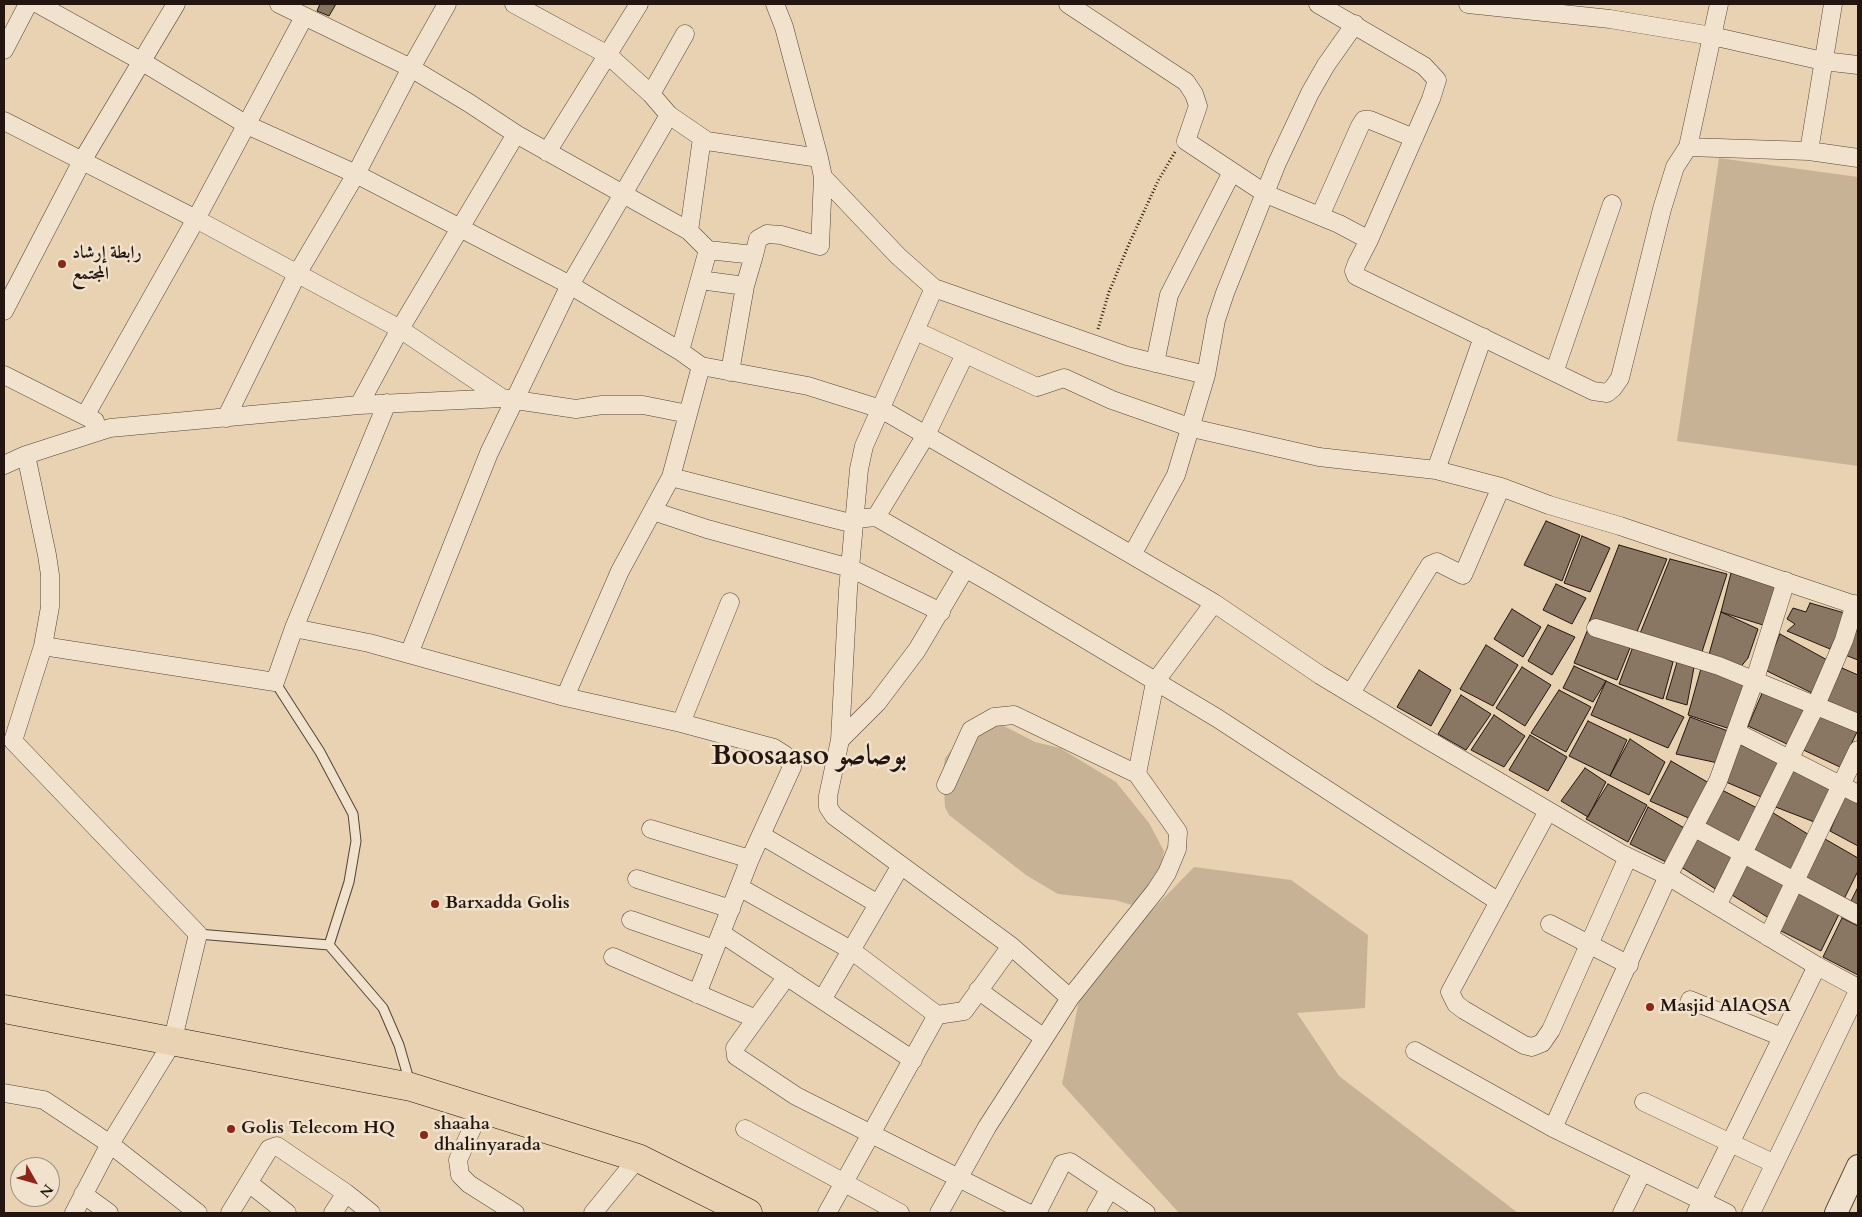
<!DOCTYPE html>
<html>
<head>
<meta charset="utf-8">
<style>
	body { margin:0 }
	#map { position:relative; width:1862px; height:1217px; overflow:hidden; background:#e8d2b1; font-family:Cardo,serif }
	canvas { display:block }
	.frame { position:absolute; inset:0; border:5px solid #231510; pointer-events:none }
	.north { position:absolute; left:10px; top:1157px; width:50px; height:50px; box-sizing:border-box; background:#f0e2cc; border:1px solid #9e9081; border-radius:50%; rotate:128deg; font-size:14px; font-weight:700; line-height:20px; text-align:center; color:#231510 }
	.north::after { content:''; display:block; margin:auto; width:18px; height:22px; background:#8f2418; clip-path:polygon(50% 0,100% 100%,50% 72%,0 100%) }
</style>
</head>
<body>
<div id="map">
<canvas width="1862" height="1217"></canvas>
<div class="frame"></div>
<div class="north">N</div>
</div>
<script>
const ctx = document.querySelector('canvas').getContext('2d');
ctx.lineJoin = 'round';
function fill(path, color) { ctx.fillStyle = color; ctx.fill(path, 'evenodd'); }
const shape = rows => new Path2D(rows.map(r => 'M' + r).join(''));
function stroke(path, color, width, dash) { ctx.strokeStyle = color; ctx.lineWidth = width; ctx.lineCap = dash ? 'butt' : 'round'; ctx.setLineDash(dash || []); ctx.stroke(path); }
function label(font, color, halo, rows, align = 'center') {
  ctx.font = font + ' Cardo,Amiri,serif'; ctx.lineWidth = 5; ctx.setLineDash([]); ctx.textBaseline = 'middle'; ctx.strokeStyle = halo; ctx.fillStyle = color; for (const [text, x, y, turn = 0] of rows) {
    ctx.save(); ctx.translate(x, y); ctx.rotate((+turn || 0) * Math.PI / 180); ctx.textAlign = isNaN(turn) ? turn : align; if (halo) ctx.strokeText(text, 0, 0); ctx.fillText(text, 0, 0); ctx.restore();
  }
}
fill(shape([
	[1719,158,1858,177,1858,466,1677,441],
	[989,722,1006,727,1035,742,1060,748,1116,782,1149,823,1164,851,1160,870,1150,886,1132,905,1115,900,1058,894,1026,875,949,815,945,807,943,772,945,758,954,747],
	[1194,867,1291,880,1368,935,1365,1008,1297,1013,1339,1076,1518,1213,1179,1213,1062,1084,1083,981]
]), '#c7b296');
const building = shape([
	[320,4,336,4,329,16,317,11,320,4],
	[1546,521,1580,535,1562,581,1524,565,1546,521],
	[1582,536,1610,548,1590,592,1564,583,1582,536],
	[1619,545,1667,559,1636,634,1589,622,1619,545],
	[1670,559,1727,574,1701,655,1639,636,1670,559],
	[1731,573,1775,587,1763,625,1721,612,1731,573],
	[1556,584,1586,598,1572,624,1543,610,1556,584],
	[1810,603,1848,614,1830,649,1787,631,1795,624,1787,619,1793,608,1806,612,1810,603],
	[1512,609,1541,627,1523,657,1494,639,1512,609],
	[1721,612,1758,629,1748,658,1739,669,1708,658,1721,612],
	[1548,625,1575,637,1552,675,1528,661,1548,625],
	[1858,626,1858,660,1845,655,1858,626],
	[1588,629,1632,643,1617,680,1574,663,1588,629],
	[1780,634,1829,661,1812,693,1765,670,1780,634],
	[1634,644,1673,662,1663,699,1619,684,1634,644],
	[1486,645,1518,665,1493,706,1460,689,1486,645],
	[1678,659,1695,662,1687,705,1666,699,1678,659],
	[1702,665,1747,681,1730,729,1688,715,1702,665],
	[1574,666,1606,681,1593,702,1563,688,1574,666],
	[1522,667,1551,685,1525,726,1496,708,1522,667],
	[1842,668,1858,675,1858,716,1826,700,1842,668],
	[1419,670,1451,690,1431,726,1397,707,1419,670],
	[1606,681,1684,717,1668,748,1591,715,1606,681],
	[1559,690,1591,707,1566,752,1531,733,1559,690],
	[1763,691,1805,711,1787,744,1748,726,1763,691],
	[1461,695,1491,714,1466,750,1438,734,1461,695],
	[1814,714,1857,732,1840,767,1797,747,1814,714],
	[1494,715,1525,736,1504,767,1471,750,1494,715],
	[1690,717,1728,731,1718,763,1676,754,1690,717],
	[1588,721,1627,740,1610,776,1569,756,1588,721],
	[1530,735,1567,757,1548,791,1509,770,1530,735],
	[1630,739,1665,762,1649,795,1610,776,1630,739],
	[1739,744,1782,764,1766,799,1726,782,1739,744],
	[1671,761,1709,783,1693,820,1650,801,1671,761],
	[1585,768,1606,782,1588,817,1561,801,1585,768],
	[1790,769,1833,790,1817,823,1773,806,1790,769],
	[1608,784,1647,805,1628,842,1586,819,1608,784],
	[1720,789,1757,808,1740,843,1701,824,1720,789],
	[1845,795,1858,802,1858,846,1830,831,1845,795],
	[1648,807,1686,829,1668,863,1630,844,1648,807],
	[1770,811,1811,836,1793,874,1753,851,1770,811],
	[1697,834,1737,857,1717,890,1678,865,1697,834],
	[1825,839,1858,858,1858,871,1843,901,1805,879,1825,839],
	[1748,861,1791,886,1772,920,1732,895,1748,861],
	[1858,887,1858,911,1849,905,1858,887],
	[1800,890,1840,912,1821,951,1779,930,1800,890],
	[1842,918,1858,926,1858,975,1823,957,1842,918]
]);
fill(building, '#897764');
stroke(building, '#231510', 1);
const service = shape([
	[275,682,320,752,353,814,356,841,349,882,329,945],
	[198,934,329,945,383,1008,399,1045,410,1083]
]);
const minor = shape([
	[38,4,141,61,247,125,356,174,570,285,680,351],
	[279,4,411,68,447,4],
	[514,4,608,55,651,94,669,115,707,141,819,158,823,177,898,256,934,288,1127,356,1206,375],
	[775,4,784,27,819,158],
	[1068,4,1186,82,1194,94,1198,106,1186,141,1266,194,1339,224,1369,240,1357,263,1354,271,1356,276,1593,391,1607,393,1613,388,1620,378,1662,209,1675,167,1688,147,1809,151,1858,158],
	[1318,4,1424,66,1437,80,1431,99,1369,240],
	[1468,4,1610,19,1712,36,1823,61,1858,65],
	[1355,24,1326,65,1310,93,1277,163,1225,293,1216,320,1206,375,1176,475,1132,555,1214,603,1320,675,1423,737,1620,853,1668,876,1817,966,1858,988],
	[4,50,28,4],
	[651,94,685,34],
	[4,121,196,219,400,329,502,398],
	[1688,147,1719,4],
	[1809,151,1833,4],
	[547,152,639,4],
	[1320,216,1360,126,1364,120,1370,120,1414,138],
	[689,231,702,138],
	[700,280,745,286],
	[934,288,864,446,859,469,848,590,840,740,828,796,828,807,834,816,1011,946,1070,998],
	[4,311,82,161,176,4],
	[916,331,1037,387,1064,378,1112,400,1192,428,1319,457,1436,470,1501,487,1549,505,1620,526,1858,606],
	[1155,363,1169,295,1232,172],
	[701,366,808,386,881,409,1132,555],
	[1555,370,1612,204],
	[730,372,745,286,754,255],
	[4,375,95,421],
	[359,405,400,329,516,134],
	[85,416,196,219,304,17],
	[226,418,297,274,356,174,411,68,469,103,516,134,689,231,708,250,754,255,758,239,767,234,781,235,820,246,823,177],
	[26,455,47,555,50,575,50,607,43,646,13,741,198,934,172,1043,110,1144,74,1213],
	[4,465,26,455,110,428,359,405,502,398,576,409,602,405,643,405,688,414],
	[1436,470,1483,337],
	[671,477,854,524],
	[653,511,707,529,850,568,941,612],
	[876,517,926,435,965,354],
	[855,519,876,517,998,587,1217,718,1499,902],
	[294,628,369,643,565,697,681,723,774,748,785,755,792,767,750,859,697,994],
	[1596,628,1719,666,1858,723],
	[43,646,275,682,294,628,387,403],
	[409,654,489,453,570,285,669,115],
	[1351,693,1430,565,1437,562,1463,575,1501,487],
	[565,697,620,571,671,477,701,366,680,351,708,250],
	[681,723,730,602],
	[1736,732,1858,794],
	[840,740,877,703,917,650,965,569],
	[946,785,971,730,994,717,1014,715,1137,774],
	[1548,811,1450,992,1456,1004,1464,1010,1524,1045,1532,1047,1542,1043,1551,1030,1628,857],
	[1695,828,1858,915],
	[651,829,750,859],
	[761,835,878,904],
	[637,879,731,909],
	[739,887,851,950,937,1015],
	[1717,906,1816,705,1844,640,1855,604],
	[631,920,714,949],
	[1550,924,1629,965],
	[721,933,913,1060],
	[1768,937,1858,750],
	[613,957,756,1019],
	[787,976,735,1048,736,1056,796,1096,1028,1213],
	[978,990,1044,1038],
	[822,1000,901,865],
	[1690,1000,1782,1037],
	[1415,1051,1553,1128,1727,1213],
	[4,1093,44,1100,110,1144,198,1213],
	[1644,1102,1775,1164],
	[481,1108,458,1160,460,1175,469,1184,515,1213],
	[1553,1128,1668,876,1718,781,1755,679,1786,581],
	[745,1129,900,1213],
	[250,1184,287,1213],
	[83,1194,109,1213],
	[230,1213,269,1149,277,1146,346,1193,371,1213],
	[333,1213,346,1193],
	[593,1213,638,1158],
	[827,1213,937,1015,964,1011,1011,946],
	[939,1213,987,1127,1070,998,1156,890,1167,873,1177,849,1178,832,1137,774,1155,682,1214,603],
	[1037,1213,1062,1164,1070,1162,1146,1213],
	[1096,1213,1109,1190],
	[1622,1213,1642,1172],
	[1696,1213,1817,966],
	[1751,1213,1858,991]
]);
const tertiary = shape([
	[1836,1213,1858,1166]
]);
const primary = shape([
	[4,1009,411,1087,638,1158,748,1213]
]);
stroke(service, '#544438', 11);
stroke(minor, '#544438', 19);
stroke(tertiary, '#544438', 24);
stroke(primary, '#231510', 29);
stroke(shape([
	[1098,329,1109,292,1129,244,1158,181,1175,152]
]), '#231510', 3, [1, 2.5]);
stroke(service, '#f0e2cc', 9);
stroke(minor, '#f0e2cc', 18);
stroke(tertiary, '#f0e2cc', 22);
stroke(primary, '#e8d2b1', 28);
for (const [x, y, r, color] of [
	[62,264,5,"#8f2418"],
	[435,904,5,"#8f2418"],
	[1650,1007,5,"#8f2418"],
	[231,1129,5,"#8f2418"],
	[424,1135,5,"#8f2418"]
]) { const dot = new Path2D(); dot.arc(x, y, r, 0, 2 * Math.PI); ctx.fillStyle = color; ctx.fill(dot); stroke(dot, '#f0e2cc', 2); }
label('bold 18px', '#231510', '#f0e2cc', [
	["رابطة إرشاد",72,254],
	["المجتمع",72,275],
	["Barxadda Golis",445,904],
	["Masjid AlAQSA",1660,1007],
	["shaaha",434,1125],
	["dhalinyarada",434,1146],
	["Golis Telecom HQ",241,1129]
], 'left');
label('bold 28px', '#231510', '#f0e2cc', [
	["Boosaaso بوصاصو",809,758]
]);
</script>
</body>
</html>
